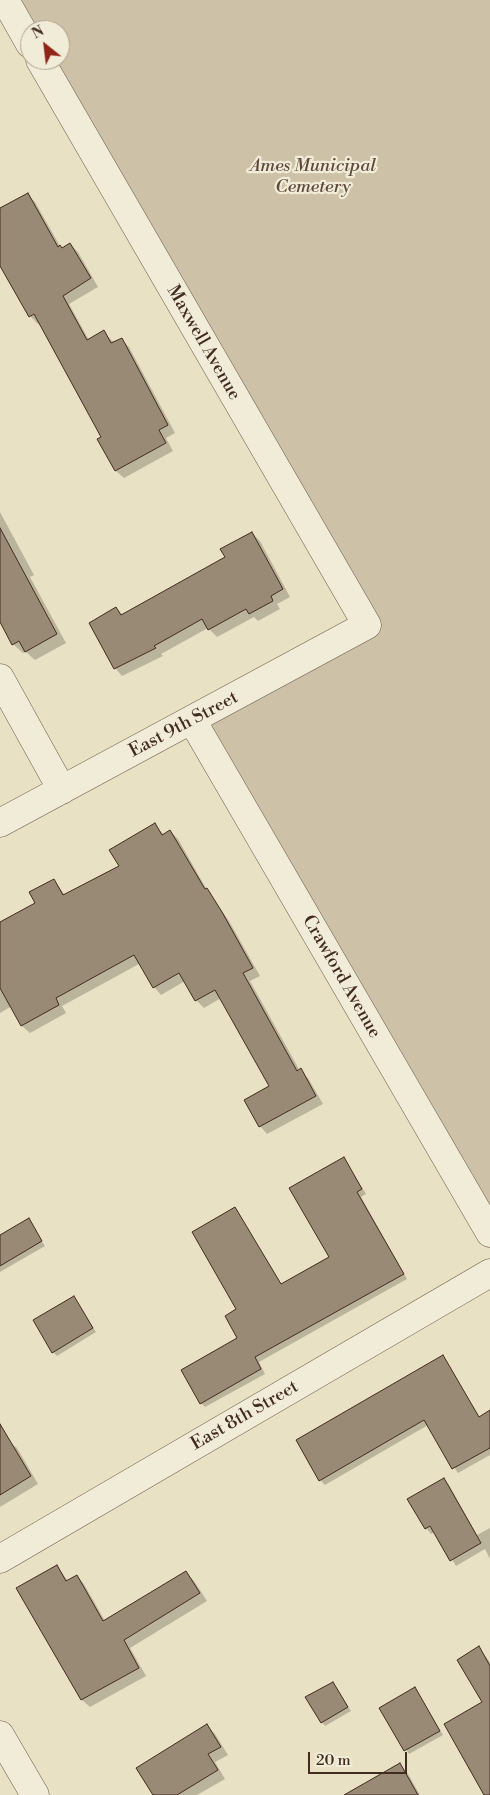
<!DOCTYPE html>
<html>
<head>
<meta charset="utf-8">
<style>
	body { margin:0 }
	#map { position:relative; width:490px; height:1795px; overflow:hidden; background:#e9e1c3; font-family:"Libre Bodoni",serif }
	canvas { display:block }
	.north { position:absolute; left:20px; top:20px; width:50px; height:50px; box-sizing:border-box; background:#f1ecd8; border:1px solid #ab9f8e; border-radius:50%; rotate:331deg; font-size:14px; font-weight:700; line-height:20px; text-align:center; color:#422b20 }
	.north::after { content:''; display:block; margin:auto; width:18px; height:22px; background:#8f2418; clip-path:polygon(50% 0,100% 100%,50% 72%,0 100%) }
	.scale { position:absolute; left:308px; top:1752px; width:99px; height:22px; box-sizing:border-box; border:2px solid #422b20; border-top:0; padding-left:6px; font-size:15px; line-height:18px; white-space:nowrap; color:#422b20; -webkit-text-stroke:4px #f1ecd8; paint-order:stroke }
</style>
</head>
<body>
<div id="map">
<canvas width="490" height="1795"></canvas>
<div class="north">N</div>
<div class="scale">20 m</div>
</div>
<script>
const ctx = document.querySelector('canvas').getContext('2d');
ctx.lineJoin = 'round';
function fill(path, color) { ctx.fillStyle = color; ctx.fill(path, 'evenodd'); }
const shape = rows => new Path2D(rows.map(r => 'M' + r).join(''));
function stroke(path, color, width, dash) { ctx.strokeStyle = color; ctx.lineWidth = width; ctx.lineCap = dash ? 'butt' : 'round'; ctx.setLineDash(dash || []); ctx.stroke(path); }
function label(font, color, halo, rows, align = 'center') {
  ctx.font = font + ' "Libre Bodoni",serif'; ctx.lineWidth = 4.5; ctx.setLineDash([]); ctx.textBaseline = 'middle'; ctx.strokeStyle = halo; ctx.fillStyle = color; for (const [text, x, y, turn = 0] of rows) {
    ctx.save(); ctx.translate(x, y); ctx.rotate((+turn || 0) * Math.PI / 180); ctx.textAlign = isNaN(turn) ? turn : align; if (halo) ctx.strokeText(text, 0, 0); ctx.fillText(text, 0, 0); ctx.restore();
  }
}
fill(shape([
	[5,0,490,0,490,1233,192,720,367,626,40,60,60,60,60,30,30,30]
]), '#cdc2a7');
fill(shape([
	[27,194,35,202,60,246,62,249,70,244,78,252,98,287,69,304,89,340,104,332,114,343,121,339,129,347,175,433,166,438,173,451,124,478,116,471,98,439,102,437,40,323,38,324,30,316,0,263,0,209],
	[0,512,34,575,30,577,66,643,35,660,26,652,23,653,13,644,0,619],
	[252,533,260,541,290,597,277,604,280,609,258,621,254,617,217,637,208,628,161,654,163,656,122,676,115,668,116,609,123,615,227,558],
	[155,825,164,835,170,831,178,839,207,890,229,921,260,976,250,981,300,1071,308,1078,323,1104,267,1134,260,1126,271,1086,221,998,204,1008,196,1000,185,981,161,995,154,987,139,964,62,1006,66,1013,30,1033,22,1026,12,1006,0,1013,0,924,36,903,54,880,65,895,120,867],
	[344,1158,366,1194,361,1197,407,1279,259,1362,265,1374,205,1407,201,1403,239,1338,235,1208,282,1285,331,1257],
	[28,1220,45,1246,0,1272,0,1236],
	[74,1297,96,1332,57,1356,53,1352],
	[443,1357,480,1418,490,1412,490,1455,458,1473,428,1425,325,1485,320,1480],
	[0,1434,17,1448,38,1484,0,1507],
	[444,1479,449,1485,477,1535,490,1528,490,1559,485,1549,456,1566,435,1532,431,1534,426,1528],
	[57,1566,68,1581,77,1576,84,1584,105,1621,186,1573,194,1581,207,1601,130,1648,146,1676,90,1707,82,1700,18,1589],
	[479,1648,490,1662,490,1794,484,1703],
	[333,1683,351,1711,325,1726,322,1722],
	[415,1689,443,1735,409,1754,381,1708],
	[207,1726,215,1734,228,1755,215,1762,225,1779,197,1795,154,1795],
	[400,1765,407,1772,420,1795,346,1795]
]), '#0003');
const building = shape([
	[28,193,58,247,60,245,62,248,70,243,91,278,63,296,87,340,104,330,111,343,122,338,168,425,159,430,166,443,115,471,97,439,101,437,34,314,29,317,0,266,0,208,28,193],
	[0,528,57,634,25,652,19,641,12,645,0,622,0,528],
	[252,532,283,589,271,596,273,601,249,614,246,609,208,630,202,619,154,646,156,648,114,669,89,623,116,607,121,615,225,557,220,549,252,532],
	[155,823,162,835,170,830,205,889,207,888,222,912,253,968,243,973,297,1071,301,1068,316,1096,259,1127,244,1100,269,1086,215,990,195,1001,179,973,153,988,134,955,56,998,59,1005,21,1026,0,988,0,922,35,903,29,892,54,879,63,895,119,866,109,850,155,823],
	[344,1157,362,1189,357,1192,404,1274,255,1357,261,1369,200,1404,181,1370,237,1338,225,1316,236,1309,192,1232,235,1207,281,1284,329,1257,289,1188,344,1157],
	[29,1218,42,1241,0,1266,0,1235,29,1218],
	[74,1296,93,1328,52,1353,33,1320,74,1296],
	[443,1355,479,1417,490,1410,490,1448,452,1469,424,1420,319,1481,296,1440,443,1355],
	[0,1424,31,1476,0,1495,0,1424],
	[444,1478,481,1543,450,1561,430,1526,425,1529,407,1499,444,1478],
	[57,1565,66,1581,77,1575,103,1621,186,1571,200,1593,124,1640,139,1668,81,1700,16,1588,57,1565],
	[479,1646,490,1666,490,1795,484,1795,444,1724,482,1702,457,1660,479,1646],
	[333,1682,348,1707,321,1723,305,1697,333,1682],
	[415,1687,440,1731,404,1751,379,1708,415,1687],
	[207,1724,221,1747,208,1754,218,1770,177,1795,153,1795,136,1768,207,1724],
	[400,1763,418,1795,344,1795,400,1763]
]);
fill(building, '#998a75');
stroke(building, '#422b20', 1);
const minor = shape([
	[5,0,30,44],
	[0,678,62,790],
	[192,720,490,1233],
	[0,823,367,625,40,60],
	[0,1559,490,1273],
	[0,1735,35,1795]
]);
stroke(minor, '#6c5849', 29);
stroke(minor, '#f1ecd8', 28);
label('italic 18px', '#5e493b', '#f1ecd8', [
	["Ames Municipal",313,167],
	["Cemetery",313,188]
]);
label('18px', '#422b20', '#f1ecd8', [
	["Maxwell Avenue",203,343,60],
	["East 9th Street",184,725,-28],
	["Crawford Avenue",341,977,60],
	["East 8th Street",245,1416,-30]
]);
</script>
</body>
</html>
